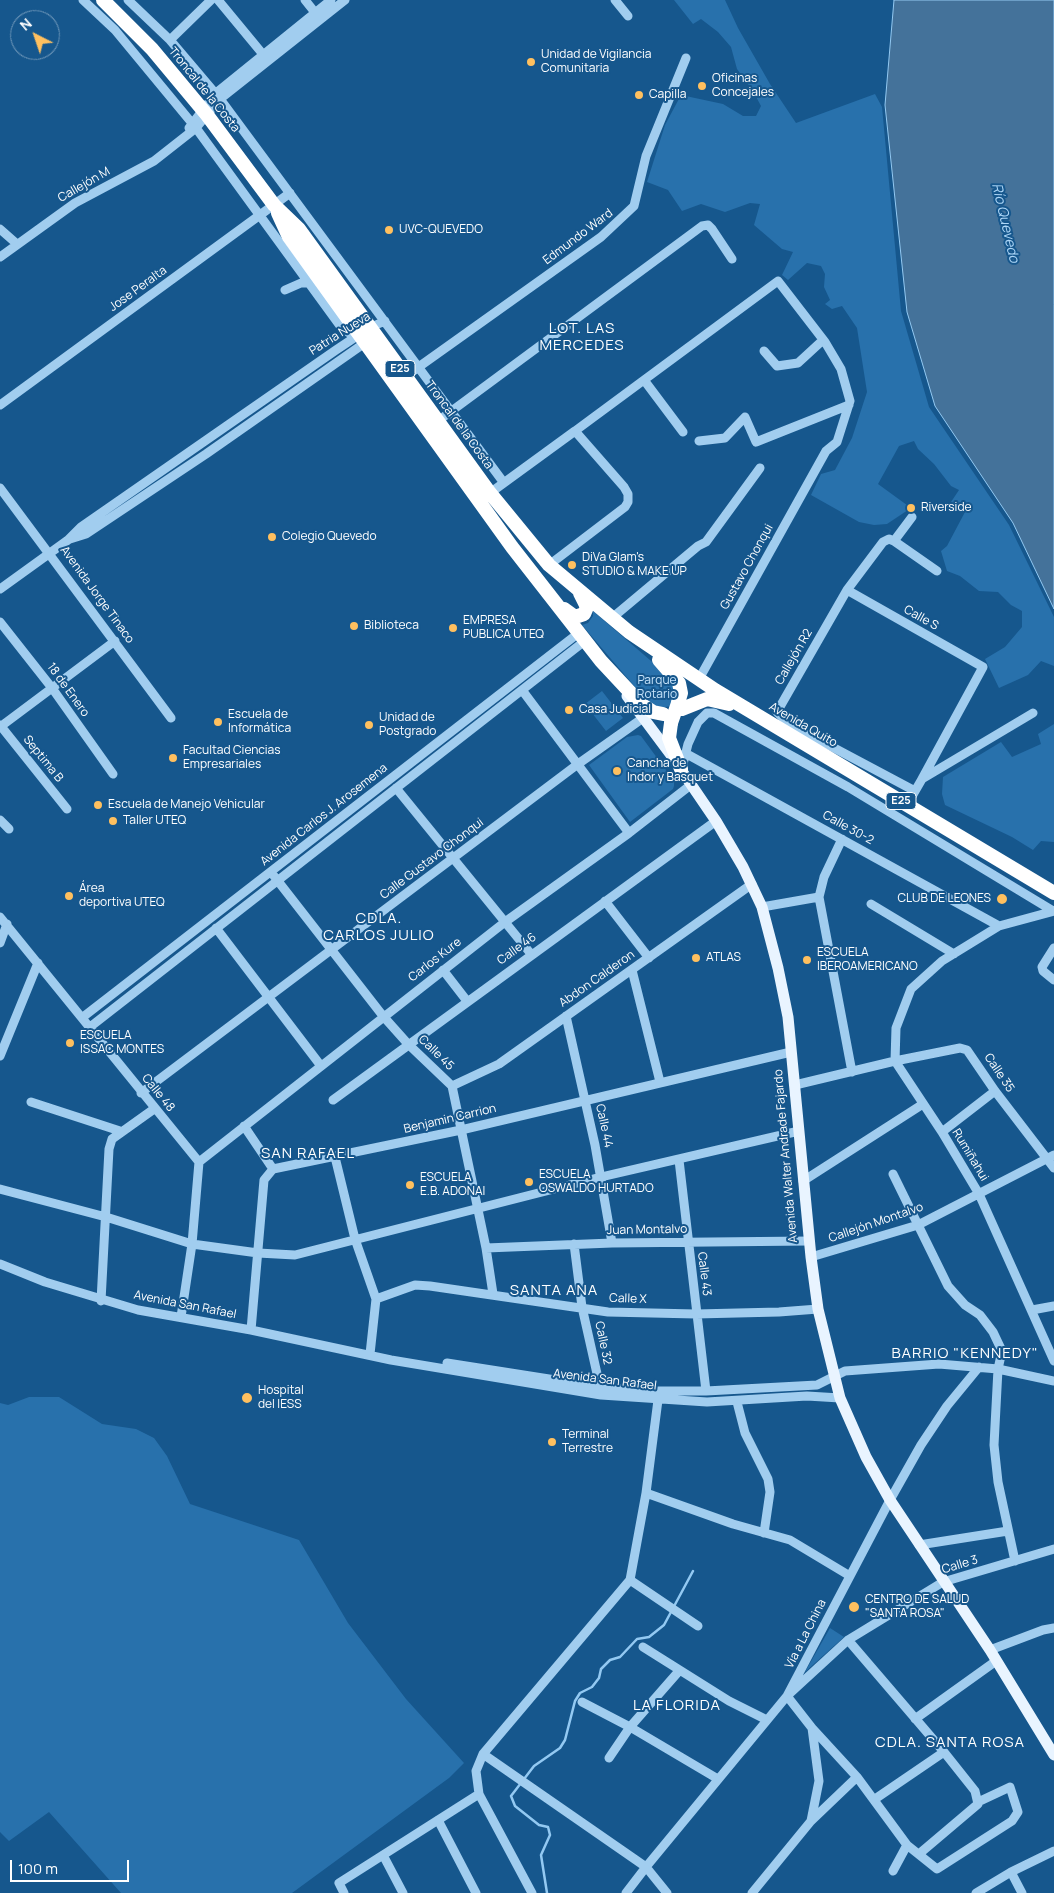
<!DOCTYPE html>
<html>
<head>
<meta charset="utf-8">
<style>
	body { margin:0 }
	#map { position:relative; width:1054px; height:1893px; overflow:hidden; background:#16578d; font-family:Manrope,sans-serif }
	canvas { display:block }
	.north { position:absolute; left:10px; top:10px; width:50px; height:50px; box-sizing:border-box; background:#16578d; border:1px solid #739abb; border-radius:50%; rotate:319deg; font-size:14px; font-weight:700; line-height:20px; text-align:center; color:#fff }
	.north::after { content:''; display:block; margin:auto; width:18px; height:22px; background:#ffc05f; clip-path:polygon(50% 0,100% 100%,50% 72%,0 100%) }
	.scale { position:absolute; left:10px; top:1860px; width:119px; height:22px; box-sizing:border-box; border:2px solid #fff; border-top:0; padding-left:6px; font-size:15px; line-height:18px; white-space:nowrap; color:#fff; -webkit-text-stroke:4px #16578d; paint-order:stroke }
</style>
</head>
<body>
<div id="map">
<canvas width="1054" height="1893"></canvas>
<div class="north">N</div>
<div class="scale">100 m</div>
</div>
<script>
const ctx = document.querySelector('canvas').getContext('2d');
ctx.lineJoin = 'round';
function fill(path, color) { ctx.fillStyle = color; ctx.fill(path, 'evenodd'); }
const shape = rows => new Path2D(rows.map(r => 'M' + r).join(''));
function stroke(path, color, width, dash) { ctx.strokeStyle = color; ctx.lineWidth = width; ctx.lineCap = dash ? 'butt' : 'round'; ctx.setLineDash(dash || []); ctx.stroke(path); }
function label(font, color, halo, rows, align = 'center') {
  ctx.font = font + ' Manrope,sans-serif'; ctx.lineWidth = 4; ctx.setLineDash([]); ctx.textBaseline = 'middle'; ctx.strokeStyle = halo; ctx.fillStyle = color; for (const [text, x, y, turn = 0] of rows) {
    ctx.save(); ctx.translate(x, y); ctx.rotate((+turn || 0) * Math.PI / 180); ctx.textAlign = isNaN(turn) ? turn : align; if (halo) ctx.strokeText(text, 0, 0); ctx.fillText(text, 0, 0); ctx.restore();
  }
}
fill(shape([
	[674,0,725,0,738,28,770,84,796,123,875,94,882,107,901,311,929,407,1009,525,1054,617,1054,666,1041,661,1028,675,999,688,985,659,1005,647,1022,627,1022,611,1011,605,998,592,979,591,960,576,947,571,941,551,947,546,965,512,951,502,959,490,951,486,934,464,918,449,914,441,899,446,878,484,911,508,887,524,874,525,859,522,811,495,821,474,835,470,852,438,867,392,857,328,842,306,832,309,825,304,830,300,824,287,825,274,821,266,807,263,788,280,782,275,793,252,782,249,754,225,760,204,750,203,725,212,701,204,682,211,668,190,647,182,665,125,681,95,723,104,743,116,756,116,761,106,753,91,737,69,731,47,718,32,701,19,693,24],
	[593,611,672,679,676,691,672,706,659,708,647,701,582,625,588,623,593,616],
	[602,691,623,718,606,731,585,704],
	[1054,724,1054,842,1041,841,1033,850,1012,837,945,805,942,794,943,777,1001,742,1012,757,1041,744,1038,734],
	[638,735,641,736,674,781,674,786,673,789,630,822,589,765,627,737],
	[29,1397,59,1397,102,1424,136,1429,154,1438,167,1456,190,1504,299,1540,348,1623,406,1699,464,1763,449,1778,292,1893,121,1893,49,1812,9,1841,0,1832,0,1403,8,1405],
	[830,1628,844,1637,805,1672]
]), '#2871ac');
const water = shape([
	[894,0,1054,0,1054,609,1013,523,935,406,907,312,885,105,894,0]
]);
fill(water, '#44729a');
stroke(water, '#93c9f2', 1);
stroke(shape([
	[547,1893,541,1855,550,1835,548,1827,539,1825,515,1806,511,1796,534,1766,560,1748,565,1740,575,1701,580,1693,592,1687,599,1678,601,1669,610,1660,620,1657,637,1639,649,1637,664,1625,693,1571]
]), '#93c9f2', 2.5);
stroke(shape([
	[83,0,115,30,196,128,341,327,349,333,359,334],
	[128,0,170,40,220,99,504,483],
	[218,0,266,58],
	[305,0,317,15],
	[615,0,628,16],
	[170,40,211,0],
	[189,128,216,93,331,0],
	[0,229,17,244],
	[0,257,75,203,154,161,196,128,220,99,345,0],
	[285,290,301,283,310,283],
	[764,351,777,366,798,363,823,340],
	[406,376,601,237,634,206,646,156,686,58],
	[644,380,778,281,825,342,841,369,850,401,837,442,826,451,699,679],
	[0,405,290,193],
	[438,421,702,226,708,225,712,229,732,259],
	[699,441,725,438,745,417,756,442,849,405],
	[0,488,171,718],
	[490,493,575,431],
	[912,517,894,541,889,539,883,542,847,590,777,712,789,724,915,791],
	[70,539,86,534,206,454,369,340],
	[894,541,937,571],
	[549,565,625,507,628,502,628,494,624,487,575,431,644,380,683,432],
	[0,589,68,540,81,527,336,350,369,328,385,321],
	[847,590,983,667,922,779],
	[612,618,698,546,706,542,760,468],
	[0,622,52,688,113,774],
	[522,690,629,833],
	[0,725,67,809],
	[0,727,115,641],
	[685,753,999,926],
	[682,768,688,744,698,722,707,713,714,713,848,787,1053,911],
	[396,788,531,954],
	[907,805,922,779,1033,713],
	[0,820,9,829],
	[274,876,383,1016,408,1044,452,1086,486,1248,493,1294],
	[819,897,824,877,842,839],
	[605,901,649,958],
	[871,904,954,954],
	[762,907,819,897,852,1072],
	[1054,911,999,926,942,961,911,989,896,1028,895,1061,960,1048,967,1050,995,1091,1054,1168],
	[0,917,199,1162,192,1244,181,1317],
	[216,928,321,1066],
	[0,943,7,924],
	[1054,948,1042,967,1043,971,1054,980],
	[443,970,467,1001],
	[632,970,660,1082],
	[566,1016,595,1145,612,1243],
	[83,1017,580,632],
	[90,1027,586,640],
	[0,1056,38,963],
	[795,1085,895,1061,942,1132,979,1194,1054,1361],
	[452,1086,499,1064,752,884],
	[141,1093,578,764,643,718],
	[333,1100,716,821],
	[31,1102,120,1131],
	[244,1126,273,1169],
	[942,1132,995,1091],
	[335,1157,355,1239,376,1299],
	[679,1160,706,1391],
	[199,1162,505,922,629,833,692,784],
	[893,1174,948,1286,965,1305,980,1315,993,1332,1002,1351,998,1369,994,1445,998,1482,1015,1561],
	[803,1181,923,1104],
	[0,1189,106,1217,192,1244,258,1253,295,1255,601,1177,799,1131],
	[574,1244,582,1307,600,1387],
	[486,1248,612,1243,809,1241],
	[811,1257,918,1225,1054,1155],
	[0,1264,45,1282,138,1310,251,1330,391,1360,601,1395,707,1402,807,1396,840,1398],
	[101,1301,109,1149,112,1139,154,1109],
	[1032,1310,1054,1306],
	[251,1330,264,1180,273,1169,461,1130,791,1052],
	[370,1354,376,1299,415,1285,430,1286,608,1312,696,1314,779,1312,818,1309],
	[447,1363,600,1387,655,1391,706,1391,817,1385,845,1371,939,1364,998,1369,1054,1381],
	[737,1402,745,1433,768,1479,770,1492,764,1533],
	[646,1493,733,1524,790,1540,850,1576],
	[919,1545,1008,1531],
	[630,1580,698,1626],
	[848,1640,944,1752,875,1799],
	[643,1647,729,1701,767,1720],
	[990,1650,1043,1630,1054,1628],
	[582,1702,630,1727,718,1779],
	[915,1719,996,1661],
	[483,1754,646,1867,667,1893],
	[609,1758,630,1727,679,1671],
	[857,1777,907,1845,893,1871],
	[438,1820,476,1893],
	[811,1821,819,1781,812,1728,787,1696,848,1640,943,1582,1054,1549],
	[907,1845,937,1869,1012,1821,1018,1812,1010,1787,978,1802],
	[919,1854,978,1804,975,1791,944,1752],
	[383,1855,403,1893],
	[344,1893,339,1883,479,1794],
	[532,1893,479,1794,476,1771,483,1754,630,1580,646,1493,658,1400],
	[626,1893,646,1867,787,1696,890,1500,921,1445,947,1406,979,1367],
	[752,1893,811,1821,857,1777,812,1728],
	[976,1893,1011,1872],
	[1022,1893,1011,1872,1054,1851]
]), '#a1cdef', 9);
stroke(shape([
	[627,696,671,755,716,821,743,867,762,907,778,968,788,1017,811,1257,818,1309,840,1398,866,1457,890,1500,990,1650,1054,1755]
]), '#e9f4ff', 11);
stroke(shape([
	[103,0,152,49,207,115,274,205,299,229,490,493,549,565,629,632,715,690,1054,893],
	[278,213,289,237,512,547,601,661,642,705,653,712,663,714],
	[564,609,575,617,584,614,587,607,580,593],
	[659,660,679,683,681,693,678,703],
	[682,709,707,699,729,704],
	[671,723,669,738,681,769]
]), '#fff', 14);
stroke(shape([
	[671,723,678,703]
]), '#fff', 14);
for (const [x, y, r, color] of [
	[531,62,5,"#ffc05f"],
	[702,86,5,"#ffc05f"],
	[639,95,5,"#ffc05f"],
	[389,230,5,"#ffc05f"],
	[911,508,5,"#ffc05f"],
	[272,537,5,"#ffc05f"],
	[572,565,5,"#ffc05f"],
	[354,626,5,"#ffc05f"],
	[453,628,5,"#ffc05f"],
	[569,710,5,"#ffc05f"],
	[218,722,5,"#ffc05f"],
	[369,725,5,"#ffc05f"],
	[173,758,5,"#ffc05f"],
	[617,771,5,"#ffc05f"],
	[98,805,5,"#ffc05f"],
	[113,821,5,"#ffc05f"],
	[69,896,5,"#ffc05f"],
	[1002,899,6,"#ffc05f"],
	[696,958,5,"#ffc05f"],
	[807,960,5,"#ffc05f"],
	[70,1043,5,"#ffc05f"],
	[529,1182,5,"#ffc05f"],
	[410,1185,5,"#ffc05f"],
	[247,1398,6,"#ffc05f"],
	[552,1442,5,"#ffc05f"],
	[854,1607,6,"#ffc05f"]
]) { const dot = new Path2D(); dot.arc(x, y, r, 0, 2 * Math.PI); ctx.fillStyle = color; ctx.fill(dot); stroke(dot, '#16578d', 2); }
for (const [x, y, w] of [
	[400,369,30],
	[901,801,30]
]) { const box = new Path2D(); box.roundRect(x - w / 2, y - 8.5, w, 17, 4); ctx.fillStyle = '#16578d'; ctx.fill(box); stroke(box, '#fff', 1); }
label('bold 11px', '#fff', null, [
	["E25",400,369],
	["E25",901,801]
]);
label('12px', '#fff', '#16578d', [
	["Unidad de Vigilancia",541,55],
	["Comunitaria",541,69],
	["Oficinas",712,79],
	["Concejales",712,93],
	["Capilla",649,95],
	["UVC-QUEVEDO",399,230],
	["Riverside",921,508],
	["Colegio Quevedo",282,537],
	["DiVa Glam's",582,558],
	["STUDIO & MAKE UP",582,572],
	["EMPRESA",463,621],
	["PUBLICA UTEQ",463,635],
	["Biblioteca",364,626],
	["Casa Judicial",579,710],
	["Escuela de",228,715],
	["Informática",228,729],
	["Unidad de",379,718],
	["Postgrado",379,732],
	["Facultad Ciencias",183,751],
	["Empresariales",183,765],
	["Cancha de",627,764],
	["Indor y Basquet",627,778],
	["Escuela de Manejo Vehicular",108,805],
	["Taller UTEQ",123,821],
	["Área",79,889],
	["deportiva UTEQ",79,903],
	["CLUB DE LEONES",991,899,"right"],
	["ESCUELA",817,953],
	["IBEROAMERICANO",817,967],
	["ATLAS",706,958],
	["ESCUELA",80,1036],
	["ISSAC MONTES",80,1050],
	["ESCUELA",539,1175],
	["OSWALDO HURTADO",539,1189],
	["ESCUELA",420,1178],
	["E.B. ADONAI",420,1192],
	["Hospital",258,1391],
	["del IESS",258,1405],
	["Terminal",562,1435],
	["Terrestre",562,1449],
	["CENTRO DE SALUD",865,1600],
	["\"SANTA ROSA\"",865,1614]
], 'left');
label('12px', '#fff', '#16578d', [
	["Troncal de la Costa",204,90,51],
	["Callejón M",84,185,-30],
	["Edmundo Ward",578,237,-37],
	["Jose Peralta",138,289,-36],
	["Patria Nueva",340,334,-32],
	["Troncal de la Costa",459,425,54],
	["Gustavo Chonqui",747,567,-61],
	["Avenida Jorge Tinaco",97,595,54],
	["Calle S",921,618,29],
	["Callejón R2",794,657,-60],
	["18 de Enero",68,690,54],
	["Avenida Quito",803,725,30],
	["Septima B",43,759,51],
	["Avenida Carlos J. Arosemena",324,815,-38],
	["Calle 30-2",848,828,29],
	["Calle Gustavo Chonqui",432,859,-37],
	["Calle 46",517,949,-36],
	["Carlos Kure",435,960,-38],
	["Abdon Calderon",597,979,-35],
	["Calle 45",436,1053,44],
	["Calle 35",999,1073,56],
	["Calle 48",158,1093,51],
	["Benjamin Carrion",450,1119,-13],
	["Calle 44",604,1126,78],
	["Rumiñahui",970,1155,59],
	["Avenida Walter Andrade Fajardo",786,1156,-95],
	["Callejón Montalvo",876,1223,-19],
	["Juan Montalvo",647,1230,-1],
	["Calle 43",704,1274,83],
	["Calle X",628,1299,2],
	["Avenida San Rafael",185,1305,11],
	["Calle 32",603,1343,78],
	["Avenida San Rafael",605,1380,7],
	["Calle 3",960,1565,-17],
	["Vía a La China",806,1634,-63]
]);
label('12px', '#c7e4fb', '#16578d', [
	["Parque",657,681],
	["Rotario",657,695]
]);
label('italic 14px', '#add6f7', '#16578d', [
	["Río Quevedo",1005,223,77]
]);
ctx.letterSpacing = '1px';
label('15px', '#fff', '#16578d', [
	["LOT. LAS",582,329],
	["MERCEDES",582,346],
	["CDLA.",379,919],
	["CARLOS JULIO",379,936],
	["SAN RAFAEL",308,1154],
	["SANTA ANA",554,1291],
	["BARRIO \"KENNEDY\"",965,1354],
	["LA FLORIDA",677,1706],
	["CDLA. SANTA ROSA",950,1743]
]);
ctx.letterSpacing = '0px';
</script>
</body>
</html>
